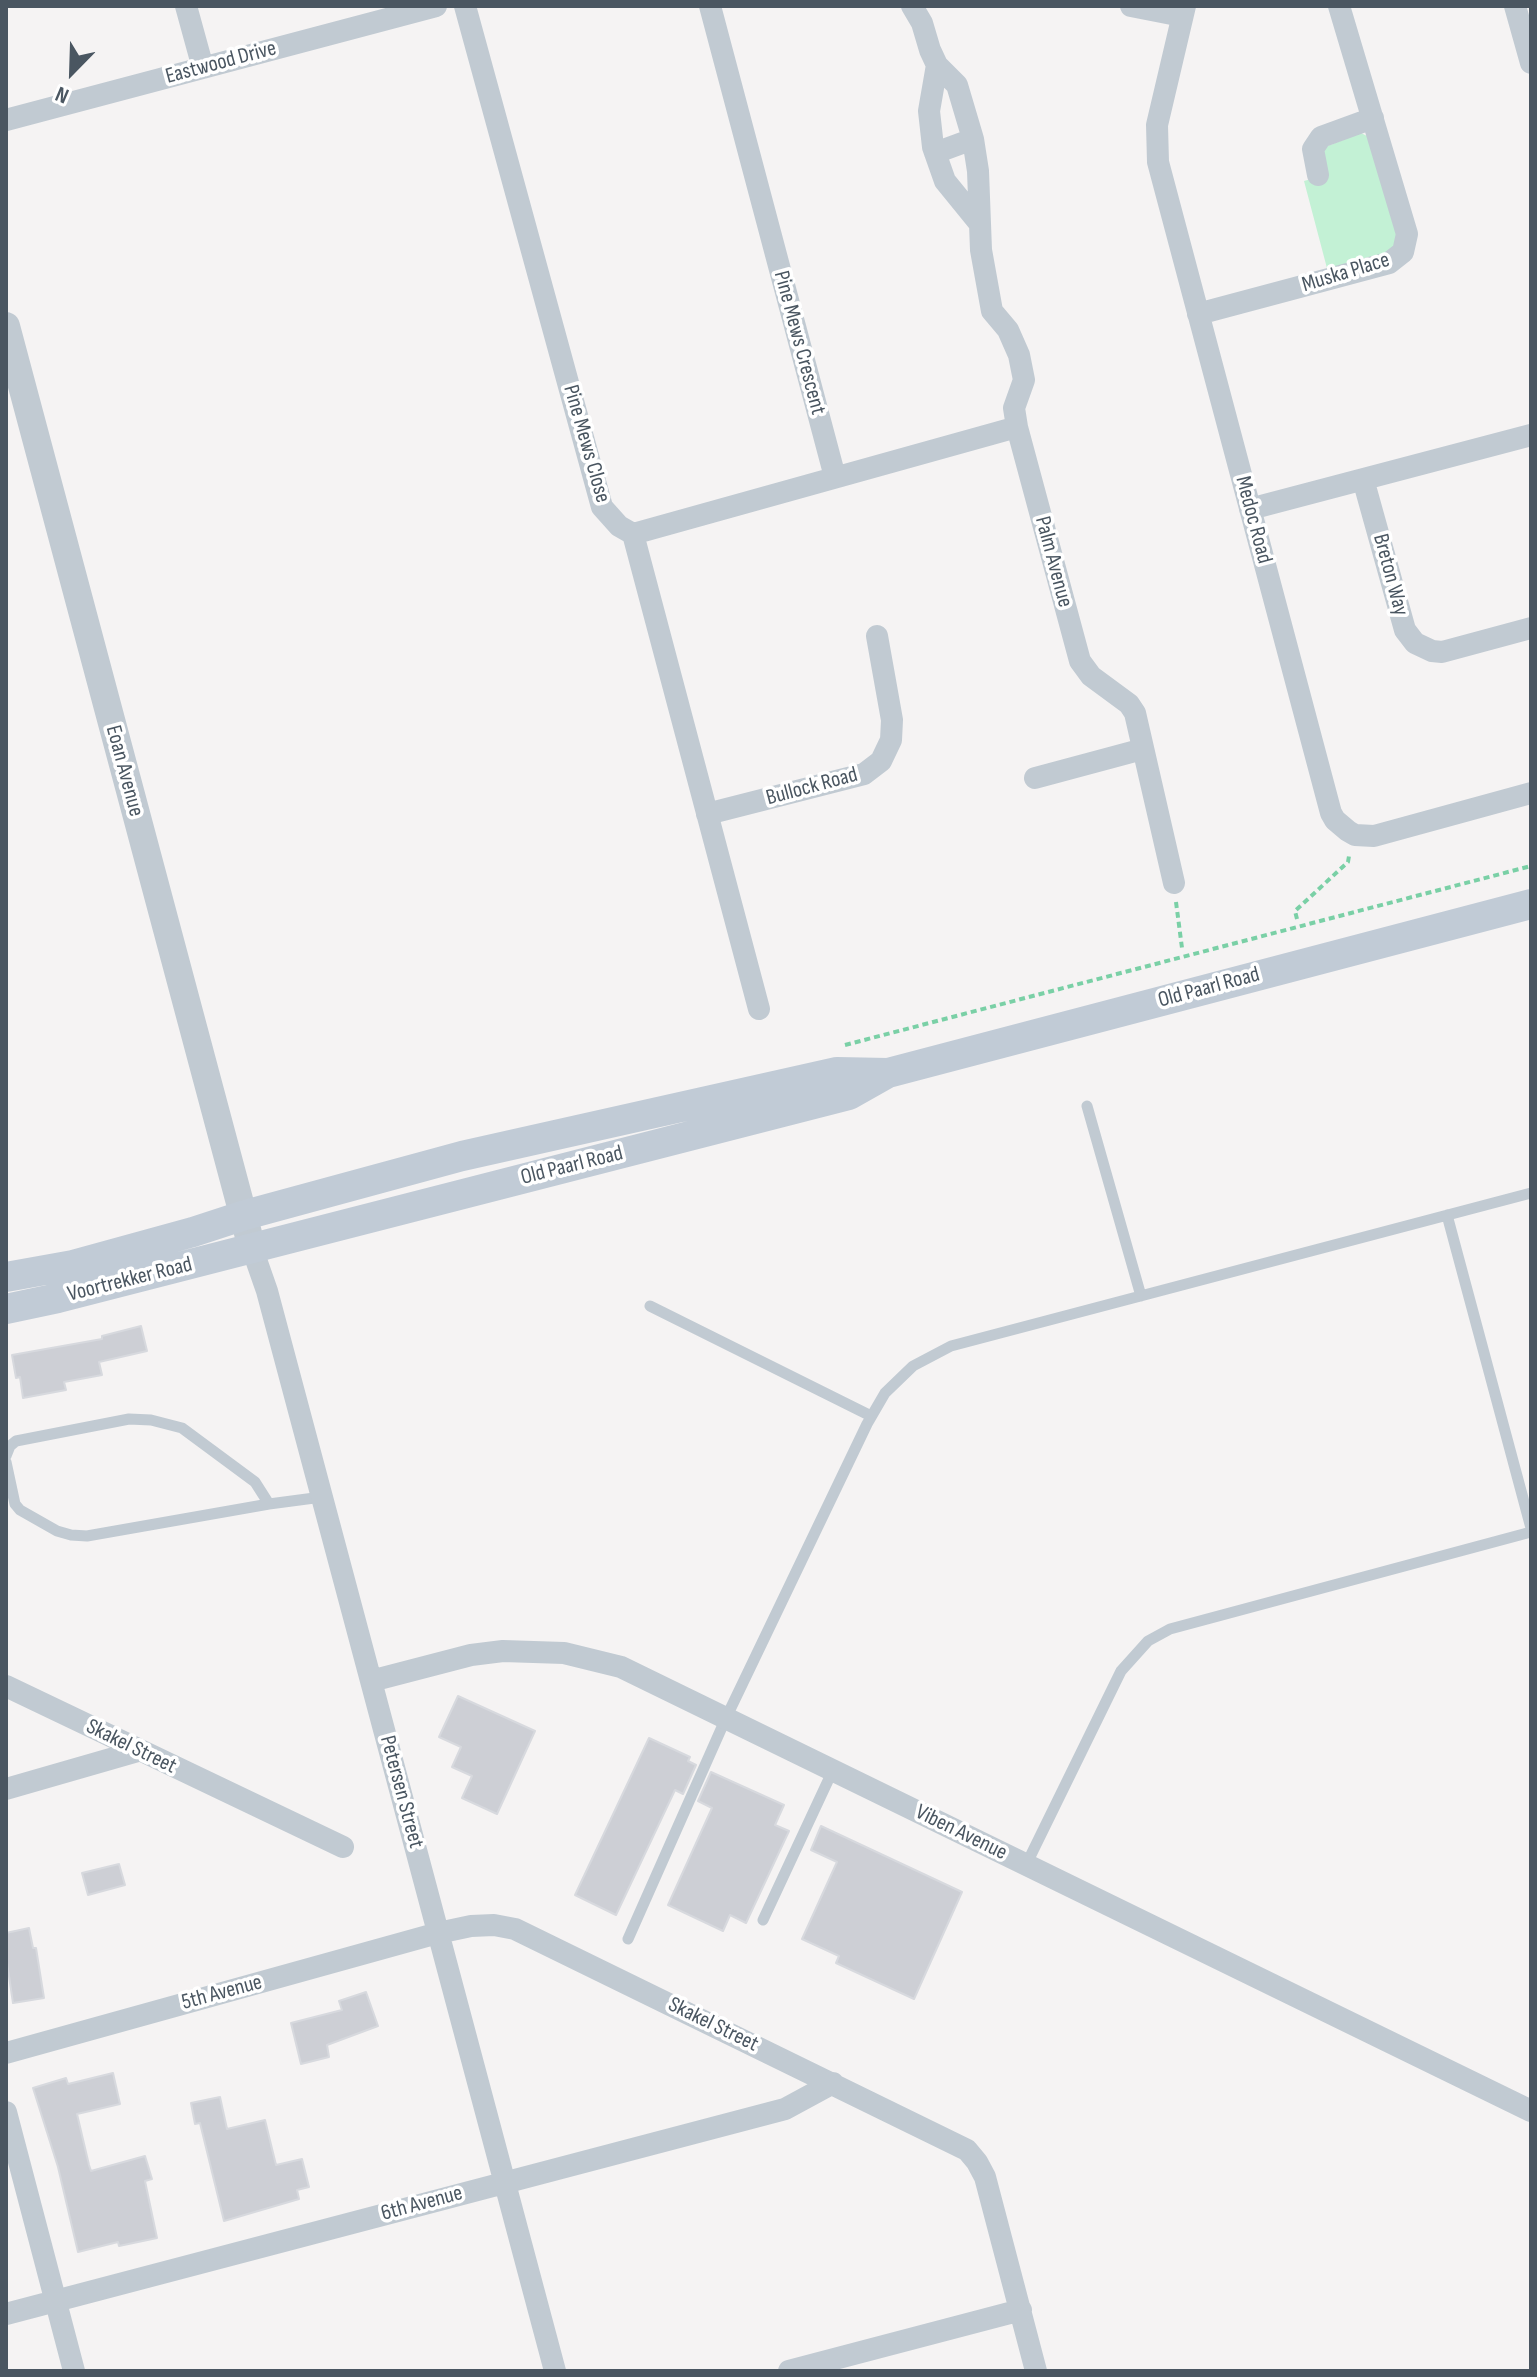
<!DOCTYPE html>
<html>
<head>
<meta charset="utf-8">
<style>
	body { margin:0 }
	#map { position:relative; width:1537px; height:2377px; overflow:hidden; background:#f5f3f3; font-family:"Sofia Sans Condensed",sans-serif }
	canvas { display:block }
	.frame { position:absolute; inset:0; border:8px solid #4a5661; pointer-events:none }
	.north { position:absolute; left:32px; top:32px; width:80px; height:80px; -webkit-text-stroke:6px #fff; paint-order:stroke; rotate:203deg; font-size:22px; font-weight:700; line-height:32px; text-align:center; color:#4a5661 }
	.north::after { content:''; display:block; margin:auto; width:28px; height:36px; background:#4a5661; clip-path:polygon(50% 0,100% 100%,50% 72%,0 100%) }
</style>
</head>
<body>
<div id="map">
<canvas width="1537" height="2377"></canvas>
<div class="frame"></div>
<div class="north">N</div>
</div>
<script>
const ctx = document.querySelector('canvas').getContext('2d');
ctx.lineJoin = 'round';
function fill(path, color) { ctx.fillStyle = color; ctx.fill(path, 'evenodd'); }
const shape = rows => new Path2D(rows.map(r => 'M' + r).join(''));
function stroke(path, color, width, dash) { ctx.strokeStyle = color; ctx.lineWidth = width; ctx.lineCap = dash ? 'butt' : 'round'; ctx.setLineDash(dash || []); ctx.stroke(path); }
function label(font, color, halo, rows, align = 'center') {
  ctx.font = font + ' "Sofia Sans Condensed",sans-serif'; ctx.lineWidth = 7; ctx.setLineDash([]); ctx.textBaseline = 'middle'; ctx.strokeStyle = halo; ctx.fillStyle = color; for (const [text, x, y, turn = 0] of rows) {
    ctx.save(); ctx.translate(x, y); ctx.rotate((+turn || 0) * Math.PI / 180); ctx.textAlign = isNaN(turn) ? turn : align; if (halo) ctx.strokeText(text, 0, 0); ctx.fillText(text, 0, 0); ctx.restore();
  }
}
fill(shape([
	[1361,133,1367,136,1399,230,1392,253,1328,272,1304,181,1325,175,1321,159,1325,147]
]), '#c3f1d5');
const building = shape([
	[141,1326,147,1351,99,1362,102,1375,64,1382,66,1390,23,1398,20,1377,16,1378,12,1355,102,1339,102,1336,141,1326],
	[458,1696,535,1731,497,1814,462,1798,472,1776,452,1767,461,1747,439,1737,458,1696],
	[649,1738,690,1757,688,1761,696,1765,683,1794,675,1790,616,1915,575,1895,649,1738],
	[711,1772,784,1805,775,1825,789,1831,746,1923,730,1915,723,1931,668,1905,712,1808,698,1801,711,1772],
	[821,1826,962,1892,914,1999,836,1963,839,1956,802,1939,837,1862,811,1850,821,1826],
	[119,1864,125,1885,88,1895,82,1873,119,1864],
	[29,1928,33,1948,36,1948,44,1998,13,2003,6,1956,6,1933,29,1928],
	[366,1992,378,2026,327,2045,329,2057,301,2064,291,2023,342,2010,339,2001,366,1992],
	[113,2073,120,2104,77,2114,89,2165,91,2171,145,2156,152,2179,145,2181,157,2238,119,2246,118,2242,78,2252,58,2167,33,2088,66,2078,68,2084,113,2073],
	[220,2097,227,2129,265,2120,276,2165,302,2159,309,2187,297,2190,299,2199,224,2221,200,2123,195,2124,191,2103,220,2097]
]);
fill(building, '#cdcfd5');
stroke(building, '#d7d9de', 2);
stroke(shape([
	[1176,902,1182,948],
	[1297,919,1295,911,1348,862,1349,856],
	[845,1045,1531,866]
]), '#7ad0a6', 4, [6, 4]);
stroke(shape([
	[1087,1106,1141,1296],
	[1447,1215,1531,1528],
	[650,1306,871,1416],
	[6,1456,10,1446,16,1441,129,1419,151,1420,182,1428,255,1482,269,1504,322,1497],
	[6,1462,15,1504,20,1510,57,1531,71,1535,87,1536,269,1504],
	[1026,1865,1121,1671,1148,1641,1170,1629,1531,1532],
	[763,1920,833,1770],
	[628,1939,726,1718,867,1424,885,1393,913,1366,951,1346,1531,1193]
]), '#c1cad2', 11);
stroke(shape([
	[186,6,203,68],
	[465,6,602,507,619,526,633,534,759,1009],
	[710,6,835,477],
	[912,6,922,23,930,50,937,65,957,85,973,139,978,171,981,250,992,311,1008,330,1019,355,1024,380,1014,408,1017,427,1080,661,1091,676,1129,704,1135,713,1174,883],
	[1131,6,1182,16],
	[1185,6,1157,125,1158,162,1331,813,1335,820,1348,831,1355,835,1374,836,1531,793],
	[1515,6,1531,63],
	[937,65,929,111,933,147,945,181,980,224],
	[6,120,436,6],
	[935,153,973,139],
	[1318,175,1313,149,1321,137,1373,118],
	[1198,314,1389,263,1403,252,1407,234,1339,6],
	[1363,479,1405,630,1415,643,1432,651,1442,652,1531,628],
	[1250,509,1531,435],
	[633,534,1017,427],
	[1035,778,1143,749],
	[707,814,864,774,881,761,891,740,892,720,877,636],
	[252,1248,267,1291,555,2371],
	[371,1681,471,1655,503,1651,564,1653,621,1667,1531,2111],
	[6,1686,343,1847],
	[6,1789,138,1751],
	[6,2053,438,1933,471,1926,494,1925,515,1929,967,2150,977,2162,985,2177,1036,2371],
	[6,2112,74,2371],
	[6,2314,785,2109,833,2083],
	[789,2371,1021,2310]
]), '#c1cad2', 22);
stroke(shape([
	[6,326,252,1248]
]), '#c1cad2', 28);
stroke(shape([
	[6,1277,73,1265,193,1232,245,1215,462,1156,837,1072,888,1073,1531,904],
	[6,1309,58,1298,849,1095,888,1073]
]), '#c1cbd6', 30);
label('22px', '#4a5661', '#fff', [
	["Eastwood Drive",221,63,-15],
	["Muska Place",1346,273,-17],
	["Pine Mews Crescent",799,343,75],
	["Pine Mews Close",586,444,74],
	["Medoc Road",1253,520,75],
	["Palm Avenue",1053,562,75],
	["Breton Way",1390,575,75],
	["Eoan Avenue",124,771,75],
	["Bullock Road",812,787,-15],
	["Old Paarl Road",1209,988,-15],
	["Old Paarl Road",572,1166,-14],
	["Voortrekker Road",130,1280,-14],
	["Skakel Street",131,1747,26],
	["Petersen Street",401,1792,75],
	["Viben Avenue",961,1833,26],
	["5th Avenue",222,1993,-15],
	["Skakel Street",713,2025,26],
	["6th Avenue",422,2204,-15]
]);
</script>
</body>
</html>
